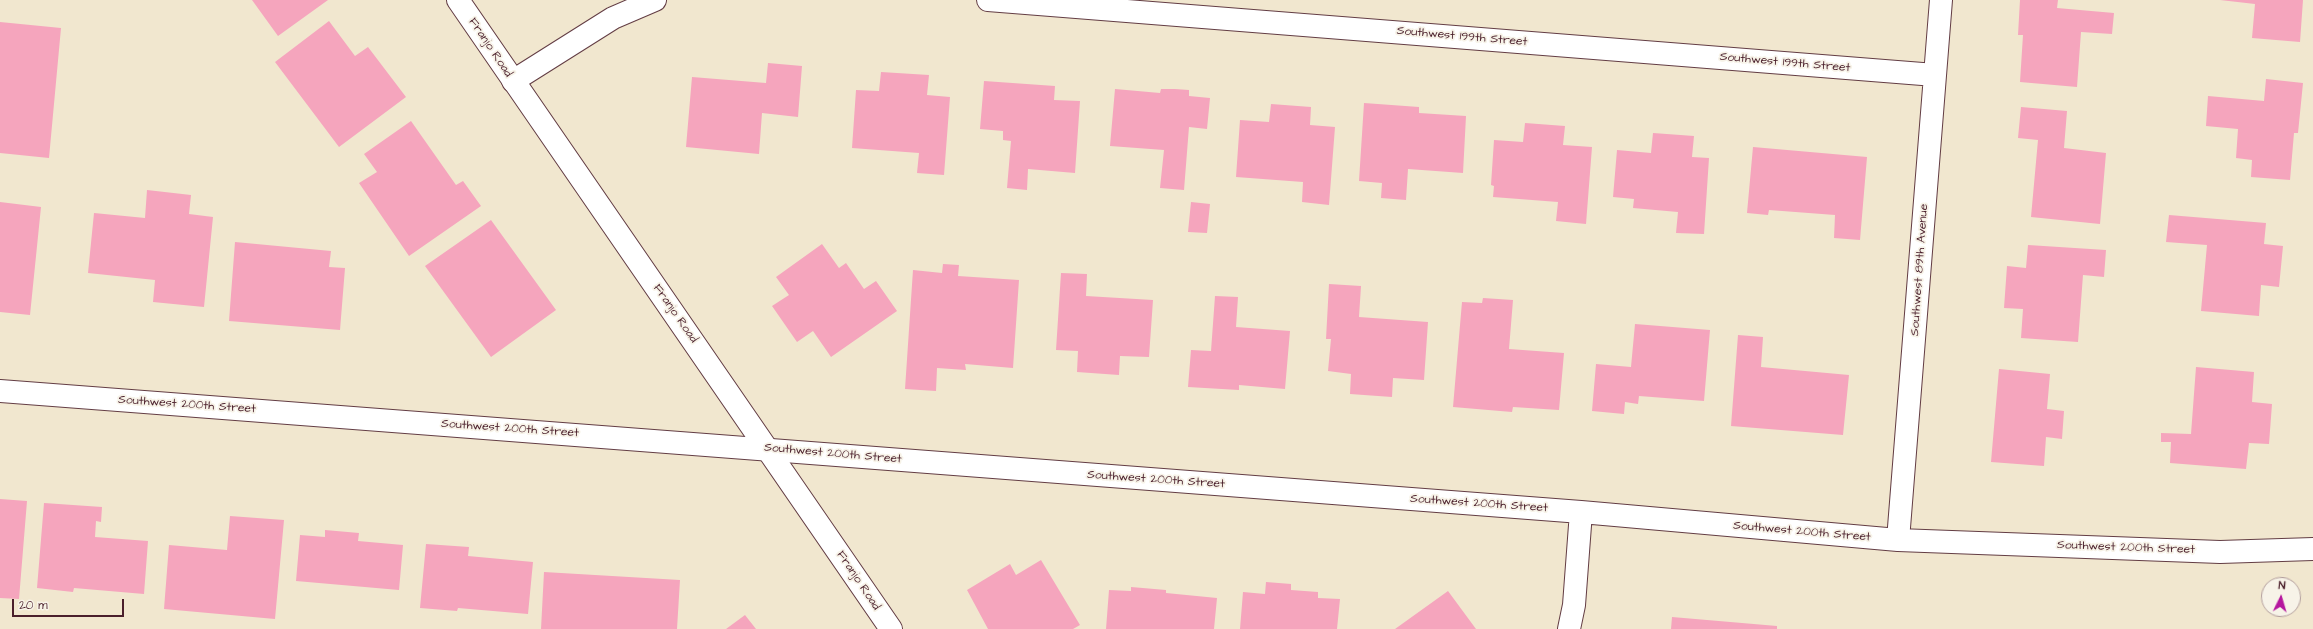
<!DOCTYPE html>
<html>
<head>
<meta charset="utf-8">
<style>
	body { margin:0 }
	#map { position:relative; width:2313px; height:629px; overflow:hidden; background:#f1e7cf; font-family:"Architects Daughter",sans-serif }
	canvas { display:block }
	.north { position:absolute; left:2261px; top:577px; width:40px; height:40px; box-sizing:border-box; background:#f7f3e8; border:1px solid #b29e9c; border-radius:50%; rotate:5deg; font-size:11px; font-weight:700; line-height:16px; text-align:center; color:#4a1f2b }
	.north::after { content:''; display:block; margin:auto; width:14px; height:18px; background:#b5179e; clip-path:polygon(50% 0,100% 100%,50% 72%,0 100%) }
	.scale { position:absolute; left:12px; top:599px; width:112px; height:18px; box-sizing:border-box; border:2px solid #4a1f2b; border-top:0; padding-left:5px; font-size:12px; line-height:14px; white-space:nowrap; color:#4a1f2b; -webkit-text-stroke:3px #f7f3e8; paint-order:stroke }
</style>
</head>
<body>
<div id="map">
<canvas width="2313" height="629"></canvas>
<div class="north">N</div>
<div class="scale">20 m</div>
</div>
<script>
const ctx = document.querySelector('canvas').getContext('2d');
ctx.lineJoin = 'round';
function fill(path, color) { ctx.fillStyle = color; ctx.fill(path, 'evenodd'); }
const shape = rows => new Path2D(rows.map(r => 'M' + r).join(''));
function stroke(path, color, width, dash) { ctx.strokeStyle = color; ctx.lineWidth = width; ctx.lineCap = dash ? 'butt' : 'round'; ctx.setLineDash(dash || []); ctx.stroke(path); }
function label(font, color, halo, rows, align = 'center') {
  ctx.font = font + ' "Architects Daughter",sans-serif'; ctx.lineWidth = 3.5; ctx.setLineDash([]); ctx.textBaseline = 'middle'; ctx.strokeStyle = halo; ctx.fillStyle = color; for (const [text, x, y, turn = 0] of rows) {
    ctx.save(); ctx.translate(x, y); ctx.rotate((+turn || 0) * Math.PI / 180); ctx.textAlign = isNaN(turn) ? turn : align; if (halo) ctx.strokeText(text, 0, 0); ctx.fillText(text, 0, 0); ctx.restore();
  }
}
fill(shape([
	[252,0,328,0,278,36],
	[2020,0,2058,0,2057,8,2114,13,2112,34,2081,32,2077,87,2020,82,2023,35,2018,35],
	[2220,0,2303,0,2300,42,2252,38,2255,4],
	[329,21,355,56,368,47,406,97,339,147,275,62],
	[0,22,61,28,49,158,0,153],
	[768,63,802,66,798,117,762,113,759,154,686,147,692,77,766,83],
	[881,72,929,75,927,95,950,97,944,175,917,173,919,153,852,148,856,90,879,91],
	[2266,79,2303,83,2298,133,2294,133,2290,180,2251,177,2252,160,2236,158,2238,129,2206,126,2208,96,2264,101],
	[984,81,1055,86,1054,100,1080,101,1075,173,1028,169,1027,190,1007,188,1011,141,1003,140,1003,131,980,129],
	[1115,89,1160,93,1161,89,1175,89,1189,90,1189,96,1210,98,1207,129,1189,127,1184,190,1160,188,1164,150,1110,146],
	[1364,103,1419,107,1419,113,1466,116,1463,173,1408,169,1406,200,1381,198,1382,183,1359,181],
	[1271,104,1311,107,1310,125,1335,127,1329,205,1302,202,1303,182,1236,177,1240,120,1269,122],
	[2021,107,2067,111,2064,148,2106,153,2100,224,2031,217,2038,140,2018,138],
	[411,121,456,185,463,181,481,206,409,256,359,183,377,172,364,154],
	[1525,123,1565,126,1563,145,1592,147,1586,224,1556,221,1558,202,1493,197,1494,186,1491,185,1494,140,1523,142],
	[1653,133,1694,136,1692,157,1709,158,1704,234,1676,233,1678,212,1633,208,1634,199,1613,197,1617,150,1651,153],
	[1753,147,1867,157,1860,240,1834,238,1835,215,1769,210,1768,215,1747,213],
	[147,190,191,195,189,214,213,217,204,307,153,302,155,280,88,273,94,213,145,218],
	[0,202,41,207,30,315,0,312],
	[1191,202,1210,204,1207,233,1188,232],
	[2169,215,2266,223,2264,244,2283,246,2279,287,2261,285,2259,316,2201,311,2207,245,2166,242],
	[491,220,556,310,491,357,425,266],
	[235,242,331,251,329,267,345,268,340,330,229,321],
	[822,244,839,268,846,263,864,289,876,281,897,311,831,357,813,331,797,342,772,306,789,295,776,277],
	[2028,245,2106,250,2104,277,2083,275,2078,342,2021,338,2023,309,2004,308,2007,266,2026,268],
	[943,264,959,265,958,276,1019,280,1013,368,965,364,966,370,937,368,936,391,905,389,913,270,942,273],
	[1061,273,1087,274,1086,296,1153,300,1149,357,1120,356,1119,375,1077,372,1078,351,1056,350],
	[1329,284,1361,286,1359,317,1428,322,1424,380,1393,378,1392,397,1350,394,1351,374,1328,371,1331,339,1326,339],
	[1215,296,1238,297,1236,327,1290,331,1285,389,1239,385,1239,390,1188,387,1191,350,1211,351],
	[1483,298,1513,300,1509,349,1564,353,1559,410,1513,407,1512,412,1453,407,1462,302,1482,303],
	[1635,324,1710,330,1704,401,1639,396,1638,404,1625,402,1624,414,1592,411,1596,364,1631,367],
	[1738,335,1763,337,1761,367,1849,375,1843,435,1731,426],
	[2196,367,2254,372,2252,402,2272,404,2269,444,2249,443,2246,469,2170,463,2171,442,2161,442,2161,433,2191,434],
	[1999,369,2050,374,2047,409,2064,411,2062,439,2046,437,2044,466,1991,462],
	[0,499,27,501,19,599,0,598],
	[44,503,102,507,101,522,96,521,95,537,148,541,144,594,74,588,73,592,37,588],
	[230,516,284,520,275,619,164,609,169,545,227,550],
	[325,530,359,533,358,541,403,545,399,590,296,581,300,535,325,537],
	[426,544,469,547,468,556,533,562,528,614,458,608,457,611,420,608],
	[1041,560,1080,625,1073,629,988,629,967,590,1010,564,1016,575],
	[544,572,680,580,677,629,541,629],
	[1266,582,1291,584,1291,590,1318,592,1318,598,1340,599,1337,629,1240,629,1243,592,1265,594],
	[1131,587,1166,590,1166,593,1217,598,1214,629,1106,629,1109,590,1131,591],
	[1448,591,1476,629,1395,629],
	[745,615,756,629,726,629],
	[1672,617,1777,626,1777,629,1671,629]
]), '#f5a5bd');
const street = shape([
	[988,0,1935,75],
	[513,81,613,18,655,0],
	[0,391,1581,512,1898,540,2220,552,2313,549],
	[1898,540,1941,0],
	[1569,629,1574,605,1581,512]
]);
const secondary = shape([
	[458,0,891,629]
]);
stroke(street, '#633d44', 24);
stroke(secondary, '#633d44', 24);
stroke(street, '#fff', 22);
stroke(secondary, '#fff', 22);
label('12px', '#4a1f2b', '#f7f3e8', [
	["Southwest 199th Street",1462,37,5],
	["Franjo Road",490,48,56],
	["Southwest 199th Street",1785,63,5],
	["Southwest 89th Avenue",1920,270,-86],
	["Franjo Road",675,314,55],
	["Southwest 200th Street",187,405,4],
	["Southwest 200th Street",510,429,4],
	["Southwest 200th Street",833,454,5],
	["Southwest 200th Street",1156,480,4],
	["Southwest 200th Street",1479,504,4],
	["Southwest 200th Street",1802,532,5],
	["Southwest 200th Street",2126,548,2],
	["Franjo Road",858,581,56]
]);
</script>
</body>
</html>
